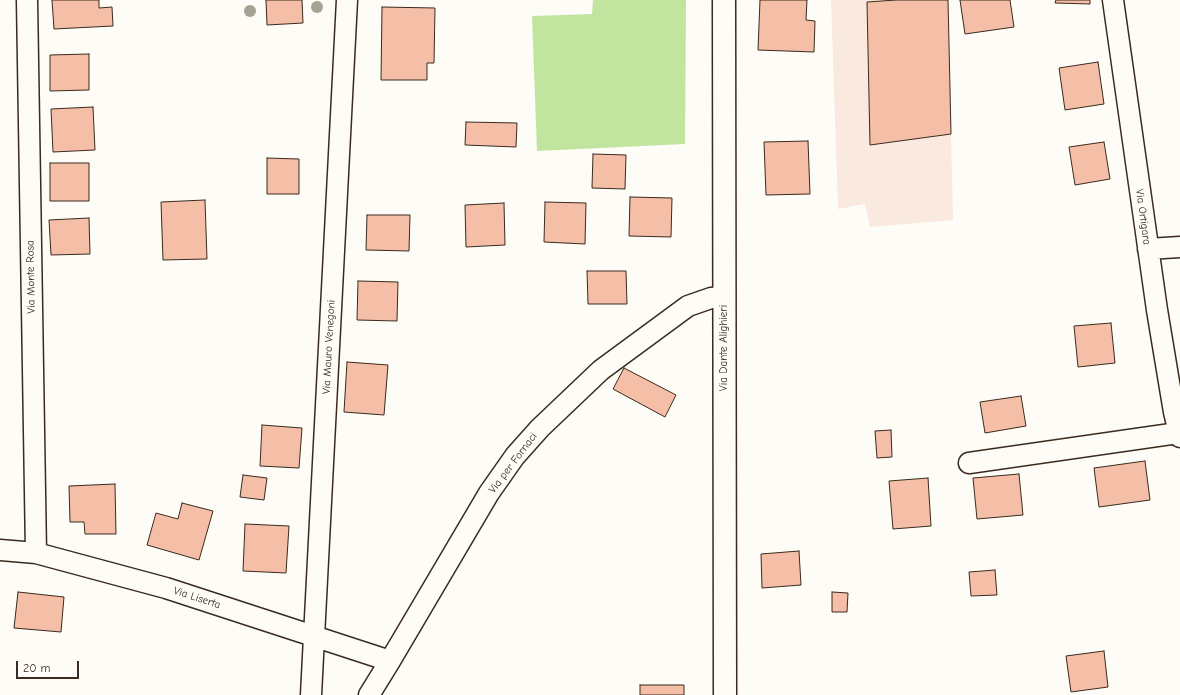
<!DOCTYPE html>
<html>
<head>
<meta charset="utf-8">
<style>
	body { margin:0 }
	#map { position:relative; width:1180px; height:695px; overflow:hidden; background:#fdfcf7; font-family:"Comic Neue",sans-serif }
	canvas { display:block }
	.scale { position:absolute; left:16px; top:661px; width:63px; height:18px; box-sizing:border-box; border:2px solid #3b2a1e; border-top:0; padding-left:5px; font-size:12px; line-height:14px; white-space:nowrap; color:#3b2a1e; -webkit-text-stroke:3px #fdfcf7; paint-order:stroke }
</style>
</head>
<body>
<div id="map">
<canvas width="1180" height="695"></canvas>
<div class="scale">20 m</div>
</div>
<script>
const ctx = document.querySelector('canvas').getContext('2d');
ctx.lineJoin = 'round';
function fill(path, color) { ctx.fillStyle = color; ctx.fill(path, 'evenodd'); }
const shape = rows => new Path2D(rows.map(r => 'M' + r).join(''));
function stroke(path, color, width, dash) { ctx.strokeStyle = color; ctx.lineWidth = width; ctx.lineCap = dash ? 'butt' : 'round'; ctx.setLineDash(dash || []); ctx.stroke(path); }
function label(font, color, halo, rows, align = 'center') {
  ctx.font = font + ' "Comic Neue",sans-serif'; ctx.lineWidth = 3; ctx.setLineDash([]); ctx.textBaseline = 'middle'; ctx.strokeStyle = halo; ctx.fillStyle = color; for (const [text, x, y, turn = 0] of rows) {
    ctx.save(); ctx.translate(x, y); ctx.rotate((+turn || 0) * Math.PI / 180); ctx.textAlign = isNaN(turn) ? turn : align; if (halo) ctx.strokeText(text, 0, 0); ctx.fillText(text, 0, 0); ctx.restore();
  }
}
fill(shape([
	[831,0,948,0,953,220,870,227,865,204,838,209]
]), '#fae9df');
fill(shape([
	[593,0,686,0,685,144,537,151,532,16,592,14]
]), '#c1e59f');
const building = shape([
	[52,0,99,0,99,8,112,7,113,26,54,29,52,0],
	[266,0,302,0,303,23,267,25,266,0],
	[760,0,807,0,806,20,815,21,814,52,758,50,760,0],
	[896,0,948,0,951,134,870,145,867,2,896,0],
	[960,0,1010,0,1014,27,965,34,960,0],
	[1056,0,1090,0,1090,4,1055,3,1056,0],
	[382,7,435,8,434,63,427,63,427,80,381,80,382,7],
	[89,54,89,90,50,91,50,55,89,54],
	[1098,62,1104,104,1065,110,1059,68,1098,62],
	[93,107,95,150,53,152,51,109,93,107],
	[466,122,517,123,516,147,465,145,466,122],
	[808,141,810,194,766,195,764,142,808,141],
	[1104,142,1110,179,1075,185,1069,147,1104,142],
	[593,154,626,155,625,189,592,188,593,154],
	[267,158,299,159,299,194,267,194,267,158],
	[50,163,89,163,89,201,50,201,50,163],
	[630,197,672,198,671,237,629,236,630,197],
	[205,200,207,259,163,260,161,202,205,200],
	[545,202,586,203,585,244,544,242,545,202],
	[504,203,505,245,466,247,465,205,504,203],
	[367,215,410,215,409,251,366,250,367,215],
	[89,218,90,254,51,255,49,220,89,218],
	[587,271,626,271,627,304,588,304,587,271],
	[358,281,398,282,397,321,357,320,358,281],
	[1111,323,1115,363,1078,367,1074,326,1111,323],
	[347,362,388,365,384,415,344,412,347,362],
	[624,368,676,395,665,417,613,389,624,368],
	[1021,396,1026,426,985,433,980,402,1021,396],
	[262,425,302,428,299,468,260,466,262,425],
	[891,430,892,457,877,458,875,431,891,430],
	[1145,461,1150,500,1099,507,1094,468,1145,461],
	[1019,474,1023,515,977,519,973,478,1019,474],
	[243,475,267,478,264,500,240,497,243,475],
	[928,478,931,526,893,529,889,481,928,478],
	[115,484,116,534,85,534,84,522,70,522,69,486,115,484],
	[182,503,213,511,199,560,147,545,156,513,178,519,182,503],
	[245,524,289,526,286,573,243,571,245,524],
	[799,551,801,585,762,588,761,554,799,551],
	[995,570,997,595,971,596,969,572,995,570],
	[18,592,64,597,61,632,14,628,18,592],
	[832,592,848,593,847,612,832,612,832,592],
	[1104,651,1108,687,1071,692,1066,656,1104,651],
	[640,685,684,685,684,695,640,695,640,685]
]);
fill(building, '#f4bea7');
stroke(building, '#3b2a1e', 1);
const minor = shape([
	[27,0,36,553],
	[1113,0,1157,310,1174,412,1180,437],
	[1148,249,1180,247],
	[969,463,1178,433],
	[0,550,36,553,166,588,390,661],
	[311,695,347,0],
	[369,695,390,661,489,493,515,456,540,428,601,370,688,306,711,298,724,297]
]);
const tertiary = shape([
	[724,0,725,695]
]);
stroke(minor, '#3b2a1e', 23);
stroke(tertiary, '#3b2a1e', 25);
stroke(minor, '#fdfcf7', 20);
stroke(tertiary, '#fdfcf7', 22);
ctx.fillStyle = '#a4a291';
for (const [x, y] of [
	[317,7],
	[250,11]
]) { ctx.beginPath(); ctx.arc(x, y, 6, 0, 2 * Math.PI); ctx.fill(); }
label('11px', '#3b2a1e', '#fdfcf7', [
	["Via Ortigara",1143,217,82],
	["Via Monte Rosa",31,277,-91],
	["Via Mauro Venegoni",329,347,-87],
	["Via Dante Alighieri",724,348,-90],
	["Via per Fornaci",513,463,-53],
	["Via Liserta",197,598,18]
]);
</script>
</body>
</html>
